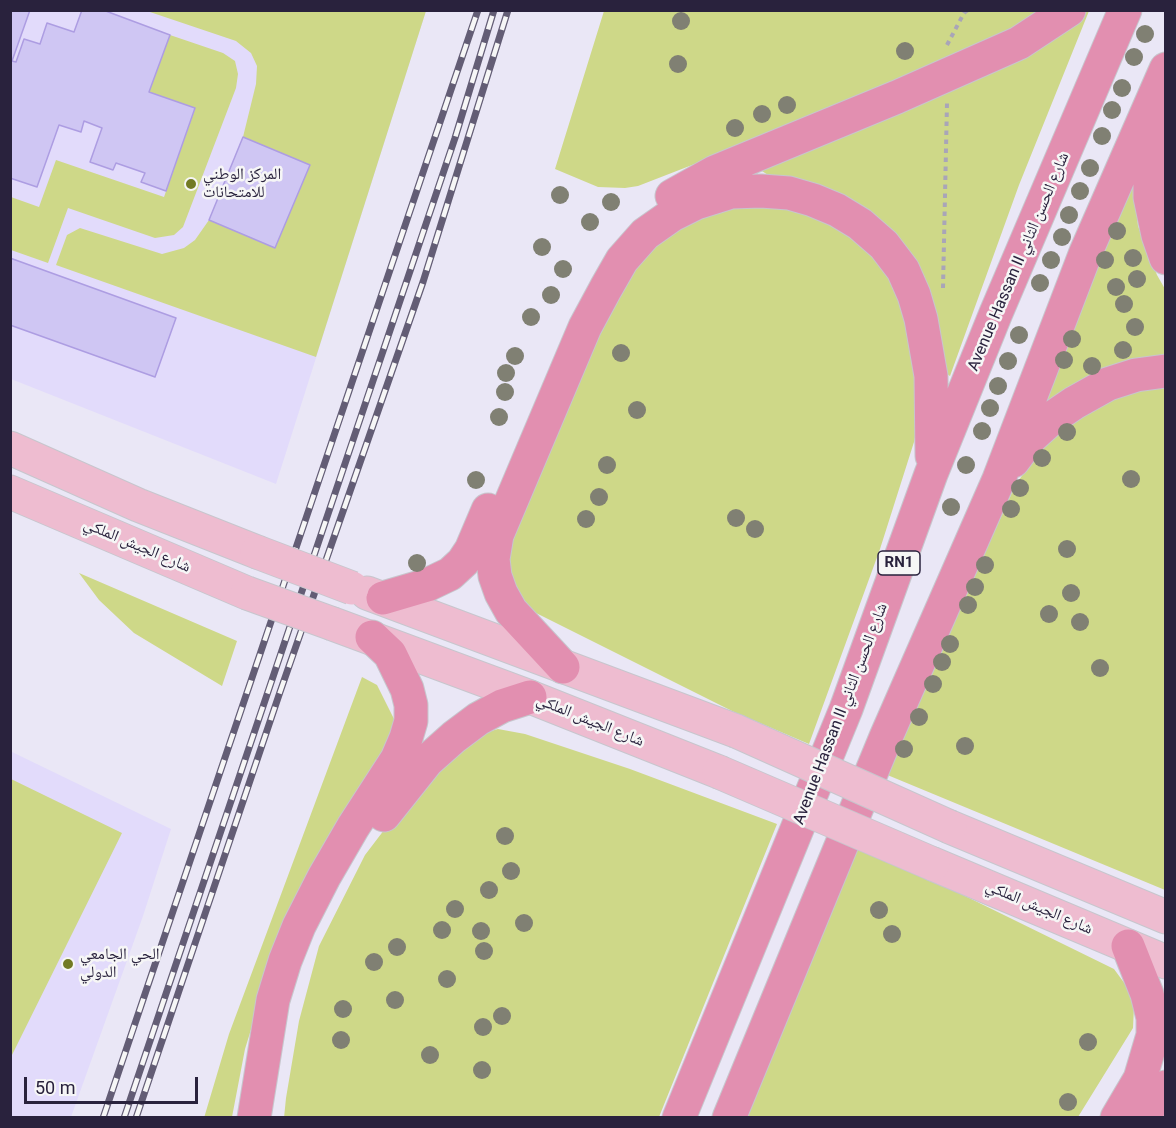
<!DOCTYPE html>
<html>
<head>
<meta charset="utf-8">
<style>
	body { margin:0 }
	#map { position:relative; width:1176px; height:1128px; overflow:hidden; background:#eae7f6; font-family:Roboto,sans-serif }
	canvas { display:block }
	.frame { position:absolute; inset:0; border:12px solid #29223d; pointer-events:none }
	.scale { position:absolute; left:24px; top:1077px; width:174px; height:27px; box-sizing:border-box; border:3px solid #29223d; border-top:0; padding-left:8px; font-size:18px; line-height:21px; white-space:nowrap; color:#29223d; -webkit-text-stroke:4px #f6f6f6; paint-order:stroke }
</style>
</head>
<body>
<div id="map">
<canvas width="1176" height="1128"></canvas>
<div class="frame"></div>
<div class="scale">50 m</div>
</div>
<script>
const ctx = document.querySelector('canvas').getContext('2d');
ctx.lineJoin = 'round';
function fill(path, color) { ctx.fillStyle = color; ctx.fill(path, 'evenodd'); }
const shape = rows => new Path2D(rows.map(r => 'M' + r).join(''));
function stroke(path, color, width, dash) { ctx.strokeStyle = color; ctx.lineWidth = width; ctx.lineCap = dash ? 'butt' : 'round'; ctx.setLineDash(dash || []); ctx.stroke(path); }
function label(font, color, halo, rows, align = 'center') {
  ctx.font = font + ' Roboto,"Noto Naskh Arabic",sans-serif'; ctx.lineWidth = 5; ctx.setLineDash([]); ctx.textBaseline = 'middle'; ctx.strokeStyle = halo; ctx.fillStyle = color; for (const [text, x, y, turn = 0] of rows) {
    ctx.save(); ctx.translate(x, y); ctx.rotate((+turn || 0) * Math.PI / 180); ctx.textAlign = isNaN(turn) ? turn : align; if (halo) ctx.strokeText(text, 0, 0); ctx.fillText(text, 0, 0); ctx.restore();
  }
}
fill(shape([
	[10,11,426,11,276,484,11,379],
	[10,751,171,829,143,916,71,1117,11,1117]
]), '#e2dbfb');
fill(shape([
	[147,11,426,11,316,357,56,265,67,235,80,228,162,254,184,248,195,240,209,220,243,137,256,84,257,66,251,53,236,41],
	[604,11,1048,11,1013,32,705,160,638,186,625,188,598,187,555,169],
	[1083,11,1089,11,1019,185,950,376,941,370,925,291,810,185,768,175,759,169],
	[170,35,223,53,235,61,238,74,236,88,183,227,174,235,155,238,68,208,48,263,11,250,11,197,39,207,56,160,164,197,195,109,149,92],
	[1133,181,1138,226,1157,275,1165,289,1165,357,1034,417],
	[741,205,788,205,847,232,878,260,902,299,920,413,914,442,880,549,809,744,734,712,526,608,515,589,510,567,510,550,516,522,573,386,632,266,685,222],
	[1165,383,1165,890,885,774,1015,486,1038,452,1071,419,1097,402],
	[79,573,237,641,222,686,134,633,99,600],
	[362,677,377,685,395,721,388,759,266,981,245,1049,232,1117,204,1118,229,1034],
	[498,729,525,734,630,769,777,824,659,1117,284,1118,286,1098,299,1021,319,946,365,855,410,796,477,735],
	[11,779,122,833,11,1057],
	[853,841,1114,969,1125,984,1134,1006,1133,1028,1078,1117,748,1118,748,1102]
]), '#ced888');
const building = shape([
	[10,10,30,10,12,61,16,62,24,39,40,44,47,23,74,32,82,10,103,10,170,35,149,92,195,108,166,191,141,182,145,173,116,163,113,170,90,162,102,128,84,121,81,132,59,125,37,187,10,178,10,10],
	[243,137,310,165,275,248,209,220,243,137],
	[10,258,176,318,155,377,10,325,10,258]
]);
fill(building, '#cfc6f3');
stroke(building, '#ad9de2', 1.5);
const major = shape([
	[10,448,138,505,257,552],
	[10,492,247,593],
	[367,593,736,731],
	[333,624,530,697,719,772],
	[950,827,1166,917],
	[933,864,1166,962]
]);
const highway = shape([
	[1150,124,1150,197,1158,235,1166,258],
	[672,196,715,172,897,97,1019,43,1069,10],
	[1013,461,1031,437,1052,418,1074,403,1108,384,1136,375,1166,371],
	[383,598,427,585,450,574,463,562,471,550,488,510],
	[563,667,511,611,501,593,495,576,493,559,497,535,585,327,606,288,622,260,645,234,672,215,696,203,731,192,761,191,789,193,813,200,837,210,860,224,884,245,903,270,914,295,921,319,931,376,932,456],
	[384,815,427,761,454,737,478,719,502,706,530,697],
	[254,1118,273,1000,285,961,299,926,324,877,353,827,397,759,406,738,411,721,411,705,407,689,390,654,372,637],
	[679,1118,846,709,931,474,996,313,1125,10],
	[729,1118,886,737,999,479,1086,252,1166,69],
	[1117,1118,1140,1079,1153,1035,1153,1018,1147,994,1128,946],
	[1140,1118,1166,1087]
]);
stroke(major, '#c7c6cd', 35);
stroke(highway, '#c7c6cd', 35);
stroke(shape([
	[947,45,964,13,968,10],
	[943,288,947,103]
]), '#a9a5b8', 4, [4.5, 4.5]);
stroke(major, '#eebcd0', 33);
stroke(highway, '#e28fb0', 33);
const rail = shape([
	[103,1118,478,10],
	[124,1118,455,138,494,10],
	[136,1118,280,692,423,282,508,10]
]);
stroke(rail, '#635d75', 7);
stroke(rail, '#f6f6f6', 4.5, [14]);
const majorBridge = shape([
	[257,552,352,588],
	[247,593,333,624],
	[736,731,950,827],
	[719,772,933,864]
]);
stroke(majorBridge, '#c7c6cd', 35, []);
stroke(majorBridge, '#eebcd0', 33);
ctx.fillStyle = '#808073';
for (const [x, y] of [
	[681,21],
	[1145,34],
	[905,51],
	[1134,57],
	[678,64],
	[1122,88],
	[787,105],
	[1112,110],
	[762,114],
	[735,128],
	[1102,136],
	[1090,168],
	[1080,191],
	[560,195],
	[611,202],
	[1069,215],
	[590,222],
	[1117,231],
	[1062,237],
	[542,247],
	[1133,258],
	[1051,260],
	[1105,260],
	[563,269],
	[1137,279],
	[1040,283],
	[1116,287],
	[551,295],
	[1124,304],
	[531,317],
	[1135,327],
	[1019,335],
	[1072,339],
	[1123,350],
	[621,353],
	[515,356],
	[1064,360],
	[1008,361],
	[1092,366],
	[506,373],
	[998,386],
	[505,392],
	[990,408],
	[637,410],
	[499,417],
	[982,431],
	[1067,432],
	[1042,458],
	[607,465],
	[966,465],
	[1131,479],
	[476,480],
	[1020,488],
	[599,497],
	[951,507],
	[1011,509],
	[736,518],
	[586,519],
	[755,529],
	[1067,549],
	[417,563],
	[985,565],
	[975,587],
	[1071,593],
	[968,605],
	[1049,614],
	[1080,622],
	[950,644],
	[942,662],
	[1100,668],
	[933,684],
	[919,717],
	[965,746],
	[904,749],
	[505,836],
	[511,871],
	[489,890],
	[455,909],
	[879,910],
	[524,923],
	[442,930],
	[481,931],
	[892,934],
	[397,947],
	[484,951],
	[374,962],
	[447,979],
	[395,1000],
	[343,1009],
	[502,1016],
	[483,1027],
	[341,1040],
	[1088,1042],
	[430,1055],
	[482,1070],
	[1068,1102]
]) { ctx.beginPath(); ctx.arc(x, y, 9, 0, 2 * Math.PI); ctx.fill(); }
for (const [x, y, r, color] of [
	[191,184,6,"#727a24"],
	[68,964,6,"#727a24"]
]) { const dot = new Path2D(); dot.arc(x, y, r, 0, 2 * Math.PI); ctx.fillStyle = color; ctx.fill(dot); stroke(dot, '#f6f6f6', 2); }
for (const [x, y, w] of [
	[899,563,42]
]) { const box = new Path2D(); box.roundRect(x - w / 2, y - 12, w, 24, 4.5); ctx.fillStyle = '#f6f6f6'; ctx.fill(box); stroke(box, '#29223d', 1.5); }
label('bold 15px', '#29223d', null, [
	["RN1",899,563]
]);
label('16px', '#29223d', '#f6f6f6', [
	["المركز الوطني",203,175],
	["للامتحانات",203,193],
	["الحي الجامعي",80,955],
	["الدولي",80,973]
], 'left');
label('16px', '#29223d', '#f6f6f6', [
	["Avenue Hassan II شارع الحسن الثاني",1019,262,-67],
	["شارع الجيش الملكي",137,546,23],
	["Avenue Hassan II شارع الحسن الثاني",841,714,-69],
	["شارع الجيش الملكي",590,721,22],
	["شارع الجيش الملكي",1039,908,23]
]);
</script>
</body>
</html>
